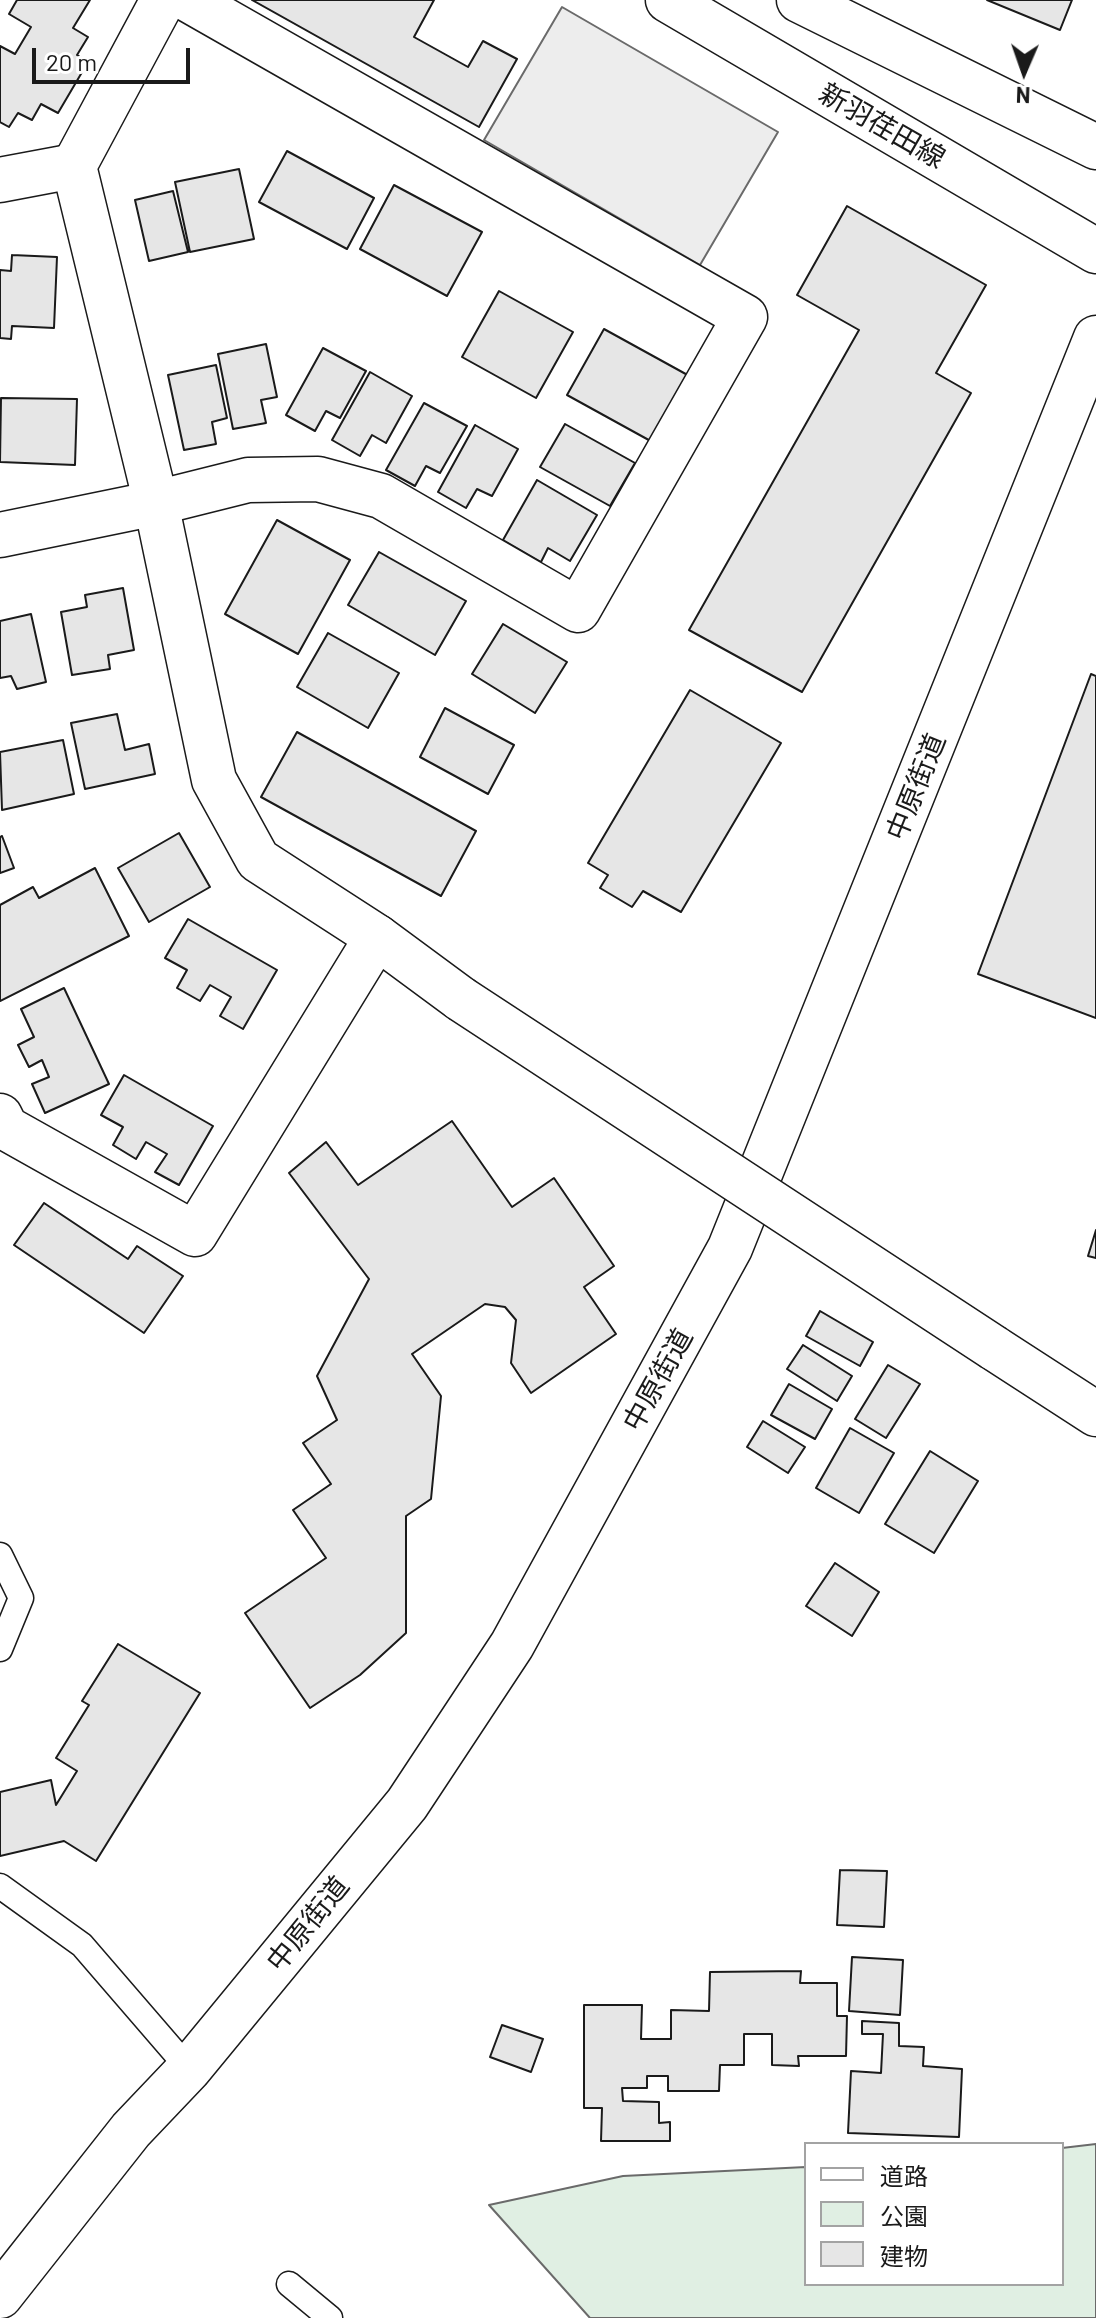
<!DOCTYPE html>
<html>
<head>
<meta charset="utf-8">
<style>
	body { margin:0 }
	#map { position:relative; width:1096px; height:2318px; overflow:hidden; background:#fff; font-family:Barlow,"Noto Sans JP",sans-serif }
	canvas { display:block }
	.legend { position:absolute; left:804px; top:2142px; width:260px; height:144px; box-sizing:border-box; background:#fff; border:2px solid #a3a3a3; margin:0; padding:10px 14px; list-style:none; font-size:24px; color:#1a1a1a }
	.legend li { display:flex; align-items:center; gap:16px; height:40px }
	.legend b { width:40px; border:2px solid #a3a3a3 }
	.north { position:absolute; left:984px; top:32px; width:80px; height:80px; -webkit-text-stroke:6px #fff; paint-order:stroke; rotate:182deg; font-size:22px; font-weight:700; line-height:32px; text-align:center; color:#1a1a1a }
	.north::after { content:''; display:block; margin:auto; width:28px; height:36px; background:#1a1a1a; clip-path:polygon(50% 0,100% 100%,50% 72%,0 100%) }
	.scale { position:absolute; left:32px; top:48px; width:158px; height:36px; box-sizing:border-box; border:4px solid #1a1a1a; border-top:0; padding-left:10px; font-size:24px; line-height:28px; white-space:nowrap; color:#1a1a1a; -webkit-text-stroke:6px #fff; paint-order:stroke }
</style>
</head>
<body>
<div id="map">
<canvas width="1096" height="2318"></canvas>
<ul class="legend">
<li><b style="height:10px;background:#fff"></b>道路</li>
<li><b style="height:22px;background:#e0efe3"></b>公園</li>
<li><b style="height:22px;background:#e6e6e6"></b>建物</li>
</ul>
<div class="north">N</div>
<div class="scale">20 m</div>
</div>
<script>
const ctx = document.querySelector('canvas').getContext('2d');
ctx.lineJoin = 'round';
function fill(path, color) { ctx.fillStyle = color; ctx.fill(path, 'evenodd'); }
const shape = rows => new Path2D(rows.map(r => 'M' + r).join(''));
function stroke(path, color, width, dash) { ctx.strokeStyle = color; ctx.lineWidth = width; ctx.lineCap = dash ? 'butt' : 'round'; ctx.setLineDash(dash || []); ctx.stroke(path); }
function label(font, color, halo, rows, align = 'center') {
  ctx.font = font + ' Barlow,"Noto Sans JP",sans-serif'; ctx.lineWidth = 6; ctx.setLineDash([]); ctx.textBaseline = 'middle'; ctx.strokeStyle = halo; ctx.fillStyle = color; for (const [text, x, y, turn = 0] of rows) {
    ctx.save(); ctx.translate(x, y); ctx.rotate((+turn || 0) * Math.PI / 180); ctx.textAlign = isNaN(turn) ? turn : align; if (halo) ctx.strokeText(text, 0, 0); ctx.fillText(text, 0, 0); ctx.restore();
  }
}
const green = shape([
	[1096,2144,1096,2318,590,2318,489,2205,623,2176,806,2167,806,2284,1062,2284,1062,2148,1096,2144]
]);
fill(green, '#e0efe3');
stroke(green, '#6a6a6a', 2);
const parking = shape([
	[562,7,778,132,700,265,484,140,562,7]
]);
fill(parking, '#ededed');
stroke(parking, '#6a6a6a', 2);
const building = shape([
	[17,0,90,0,73,28,88,37,77,55,88,62,58,113,41,104,32,120,18,113,9,127,0,122,0,46,15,54,31,27,9,14,17,0],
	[252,0,434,0,414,37,468,67,483,41,517,59,479,127,252,0],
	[987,0,1072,0,1060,30,987,0],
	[287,151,374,198,347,249,259,202,287,151],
	[239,169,254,239,190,252,175,182,239,169],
	[394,185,482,232,447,296,360,249,394,185],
	[173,191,188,252,149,261,135,200,173,191],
	[847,206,986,285,936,373,971,393,802,692,689,630,859,330,797,295,847,206],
	[12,255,57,257,54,328,12,326,11,339,0,338,0,270,11,271,12,255],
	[499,291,573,332,536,398,462,357,499,291],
	[604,329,693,378,656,444,567,395,604,329],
	[266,344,277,397,261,400,266,423,233,429,218,354,266,344],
	[323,348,366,371,340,418,326,411,315,431,286,415,323,348],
	[216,365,227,418,212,422,216,444,184,450,168,375,216,365],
	[370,372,412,396,386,443,372,435,360,456,332,440,370,372],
	[1,398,77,399,75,465,0,462,1,398],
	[424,403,467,426,440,473,426,466,415,486,386,470,424,403],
	[565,424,635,463,610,506,540,467,565,424],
	[475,425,518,449,492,496,477,489,466,508,438,492,475,425],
	[537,480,597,515,570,561,548,548,541,562,503,540,537,480],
	[277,520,350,560,298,654,225,614,277,520],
	[379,552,466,601,435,655,348,605,379,552],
	[123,588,134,650,108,655,110,669,72,675,61,612,87,607,85,595,123,588],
	[31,614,46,682,17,689,11,676,0,678,0,621,31,614],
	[503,624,567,662,535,713,472,674,503,624],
	[328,633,399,673,368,728,297,687,328,633],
	[1091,674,1096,676,1096,1018,978,974,1091,674],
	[690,690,781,743,681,912,643,891,632,907,600,888,608,875,588,863,690,690],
	[445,708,514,745,488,794,420,757,445,708],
	[117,714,125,750,149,744,155,774,85,789,71,723,117,714],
	[297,732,476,831,441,896,261,797,297,732],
	[63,740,74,794,2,810,0,752,63,740],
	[179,833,210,887,149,922,118,868,179,833],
	[2,836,14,868,0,873,0,837,2,836],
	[95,868,129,936,0,1001,0,905,33,887,39,898,95,868],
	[188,919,277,970,243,1029,220,1016,231,997,210,985,200,1001,177,988,187,970,165,958,188,919],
	[64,988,109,1084,45,1113,32,1084,49,1077,42,1060,29,1067,18,1045,34,1037,21,1009,64,988],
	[124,1075,213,1126,179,1185,155,1172,167,1154,146,1142,136,1159,113,1145,123,1127,101,1115,124,1075],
	[452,1121,512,1207,554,1178,614,1266,584,1287,616,1334,531,1393,511,1363,516,1320,505,1307,485,1304,412,1354,441,1396,431,1499,406,1516,406,1633,360,1675,310,1708,245,1613,326,1558,293,1510,331,1484,303,1443,337,1420,317,1376,369,1279,289,1173,326,1142,358,1185,452,1121],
	[44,1203,128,1259,137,1246,183,1276,144,1333,14,1245,44,1203],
	[1096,1230,1096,1258,1088,1256,1096,1230],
	[820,1311,873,1342,860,1366,806,1336,820,1311],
	[803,1345,852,1376,837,1401,787,1369,803,1345],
	[888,1365,920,1384,886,1438,855,1419,888,1365],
	[789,1384,832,1409,815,1439,771,1415,789,1384],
	[763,1421,805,1447,788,1473,747,1447,763,1421],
	[850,1428,894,1453,859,1513,816,1488,850,1428],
	[930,1451,978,1481,934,1553,885,1524,930,1451],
	[835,1563,879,1592,852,1636,806,1606,835,1563],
	[118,1644,200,1693,96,1861,64,1841,0,1856,0,1792,51,1780,56,1805,77,1771,56,1758,89,1705,82,1701,118,1644],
	[840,1870,887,1871,884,1927,837,1925,840,1870],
	[852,1957,903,1960,900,2015,849,2011,852,1957],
	[801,1971,800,1983,837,1983,837,2016,847,2016,846,2056,798,2056,799,2066,772,2065,772,2034,744,2034,744,2065,720,2065,719,2091,668,2091,668,2076,647,2076,647,2088,622,2088,623,2101,659,2102,659,2123,670,2122,670,2141,601,2141,602,2108,584,2108,584,2005,642,2005,641,2039,671,2039,671,2010,709,2011,710,1972,801,1971],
	[862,2021,899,2023,899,2046,924,2047,923,2066,962,2069,959,2137,848,2133,851,2071,881,2073,883,2034,862,2034,862,2021],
	[502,2025,543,2039,531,2072,490,2057,502,2025]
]);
fill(building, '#e6e6e6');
stroke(building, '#1a1a1a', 2);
const lane = shape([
	[0,1555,21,1598,0,1649],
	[0,1886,82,1945,189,2069],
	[289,2284,330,2318]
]);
const street = shape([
	[0,180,74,166],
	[0,535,156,503,248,480,318,479,381,496,578,610,745,317,189,0],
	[0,1116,6,1128,195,1234,377,937]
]);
const secondary = shape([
	[163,0,74,166,156,503,214,780,258,860,377,937,461,999],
	[668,0,1096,251],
	[799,0,1096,147],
	[994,1348,1096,1414]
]);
const primary = shape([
	[0,2296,131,2130,189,2069,407,1804,512,1645,730,1248,1096,338]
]);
stroke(lane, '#1a1a1a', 27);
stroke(street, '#1a1a1a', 47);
stroke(secondary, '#1a1a1a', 47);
stroke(primary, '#1a1a1a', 47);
stroke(lane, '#fff', 24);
stroke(street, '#fff', 44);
stroke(secondary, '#fff', 44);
stroke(primary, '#fff', 44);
const secondaryBridge = shape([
	[461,999,994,1348]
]);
stroke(secondaryBridge, '#1a1a1a', 47, []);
stroke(secondaryBridge, '#fff', 44);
label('28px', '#1a1a1a', '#fff', [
	["新羽荏田線",882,126,30],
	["中原街道",916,787,-68],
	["中原街道",658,1380,-61],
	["中原街道",308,1924,-51]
]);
</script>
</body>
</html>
